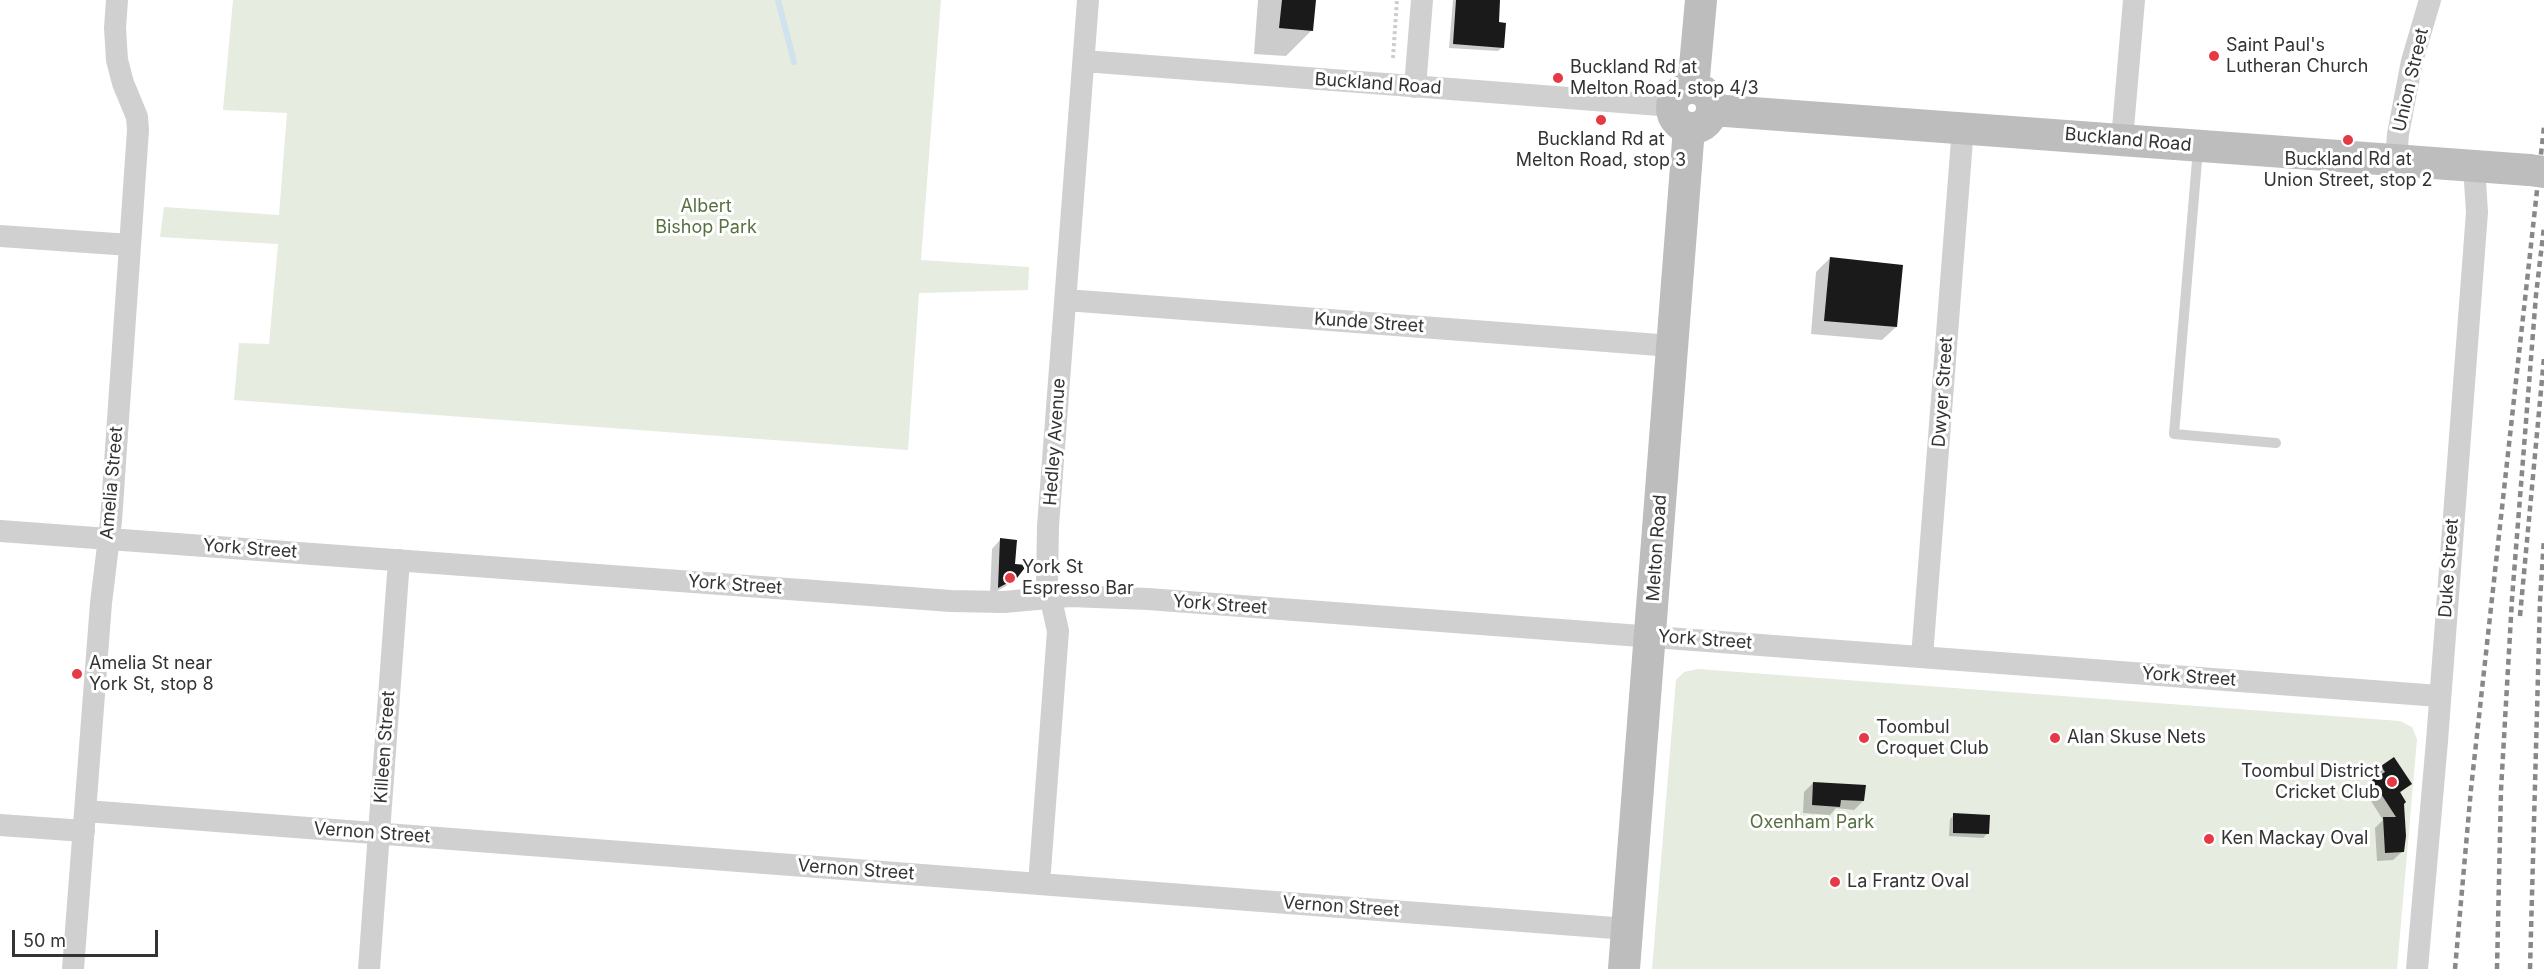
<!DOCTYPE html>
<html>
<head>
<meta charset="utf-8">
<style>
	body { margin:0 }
	#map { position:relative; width:2544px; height:969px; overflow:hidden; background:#fff; font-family:Inter,sans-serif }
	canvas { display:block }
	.scale { position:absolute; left:12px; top:930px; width:146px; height:27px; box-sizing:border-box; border:3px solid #333; border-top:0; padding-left:8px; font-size:18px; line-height:21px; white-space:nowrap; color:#333; -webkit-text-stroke:4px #fff; paint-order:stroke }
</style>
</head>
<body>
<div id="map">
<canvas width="2544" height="969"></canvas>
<div class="scale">50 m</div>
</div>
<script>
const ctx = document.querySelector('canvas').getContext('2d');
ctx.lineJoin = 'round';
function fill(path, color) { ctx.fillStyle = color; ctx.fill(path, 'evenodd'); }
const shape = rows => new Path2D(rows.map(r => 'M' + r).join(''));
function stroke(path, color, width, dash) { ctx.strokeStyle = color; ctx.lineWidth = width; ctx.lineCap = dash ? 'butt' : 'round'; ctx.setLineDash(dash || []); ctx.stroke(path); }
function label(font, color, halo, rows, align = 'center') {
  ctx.font = font + ' Inter,sans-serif'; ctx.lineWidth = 6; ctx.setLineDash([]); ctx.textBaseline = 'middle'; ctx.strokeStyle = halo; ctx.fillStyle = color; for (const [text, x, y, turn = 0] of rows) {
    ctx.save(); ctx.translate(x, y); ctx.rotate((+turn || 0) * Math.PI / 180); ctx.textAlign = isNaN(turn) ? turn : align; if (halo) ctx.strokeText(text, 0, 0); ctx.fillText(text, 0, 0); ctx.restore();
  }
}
fill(shape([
	[233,0,941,0,921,260,1029,267,1028,290,919,293,908,450,234,400,239,343,269,344,278,244,160,237,164,207,279,215,287,113,223,110],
	[1698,669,2400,721,2412,727,2417,739,2397,969,1652,969,1676,680,1684,672]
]), '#e6ecdf');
fill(shape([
	[1258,0,1314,0,1312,30,1286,56,1254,54],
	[1453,0,1499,0,1497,23,1503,47,1498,51,1449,48],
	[1830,258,1896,327,1882,340,1811,334,1816,272],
	[1000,540,1013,565,1015,577,1006,586,990,595,992,549],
	[2382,767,2410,784,2399,794,2402,804,2403,851,2393,860,2377,861,2375,828,2383,820,2364,790,2376,780,2373,776],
	[1813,783,1863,801,1854,810,1836,808,1830,815,1803,813,1804,792],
	[1954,815,1987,834,1983,838,1949,836,1950,819]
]), '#0003');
stroke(shape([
	[778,0,794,62]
]), '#cfe2ee', 6);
fill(shape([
	[1282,0,1316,0,1313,31,1279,28],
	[1456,0,1500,0,1499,22,1506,23,1504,48,1453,44],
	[1830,257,1903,265,1897,327,1824,321],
	[1000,538,1017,540,1015,564,1027,565,1017,578,998,588],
	[2394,757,2412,784,2400,792,2406,802,2404,804,2406,836,2404,852,2385,853,2383,817,2396,817,2372,780,2385,772,2381,766],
	[1813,782,1866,785,1864,801,1841,800,1840,807,1812,805],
	[1953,813,1990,815,1989,834,1953,833]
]), '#1a1a1a');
stroke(shape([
	[1393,58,1397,0]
]), '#cdcdcd', 4, [3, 3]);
stroke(shape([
	[2198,149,2174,434,2276,443]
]), '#d0d0d0', 10);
stroke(shape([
	[1084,61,1673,106],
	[1415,87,1422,0],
	[2122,140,2134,0],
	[2396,160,2398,134,2412,61,2430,0],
	[0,236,130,245],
	[1066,300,1672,346],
	[0,531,951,601,1004,602,1070,596,1148,599,2439,696],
	[1922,657,1963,127],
	[86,811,1627,929],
	[0,825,84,831],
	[1039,884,1058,631,1047,582,1048,526,1088,0],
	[73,969,101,603,111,521,138,130,137,117,123,83,117,60,115,28,117,0],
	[369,969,399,560],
	[2417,969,2437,741,2477,212,2474,167]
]), '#d0d0d0', 22);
stroke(shape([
	[1693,88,1701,0],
	'1672 108a20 20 0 1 1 40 0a20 20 0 1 1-40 0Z',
	[1712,110,2529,170],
	[1624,969,1689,128]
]), '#bdbdbd', 32);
stroke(shape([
	[2520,616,2544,358],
	[2455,969,2471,789,2544,127],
	[2497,969,2501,790,2512,599,2536,295,2544,227],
	[2530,969,2540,601,2544,539]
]), '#888', 4.5, [6, 4.5]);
stroke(shape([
	[2529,170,2544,172]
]), '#bdbdbd', 32);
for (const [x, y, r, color] of [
	[2214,56,6,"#e63946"],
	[1558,78,6,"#e63946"],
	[1601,120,6,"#e63946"],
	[2348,140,6,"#e63946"],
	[1010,578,6,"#e63946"],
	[77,674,6,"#e63946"],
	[1864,738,6,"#e63946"],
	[2055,738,6,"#e63946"],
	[2392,782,6,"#e63946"],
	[2209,839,6,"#e63946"],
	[1835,882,6,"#e63946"]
]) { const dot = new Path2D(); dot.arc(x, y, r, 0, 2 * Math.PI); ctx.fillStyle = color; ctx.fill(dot); stroke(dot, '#fff', 2); }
label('18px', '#333', '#fff', [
	["Saint Paul's",2226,46],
	["Lutheran Church",2226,67],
	["Buckland Rd at",1570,68],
	["Melton Road, stop 4/3",1570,89],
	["Buckland Rd at",1601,140,"center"],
	["Melton Road, stop 3",1601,161,"center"],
	["Buckland Rd at",2348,160,"center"],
	["Union Street, stop 2",2348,181,"center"],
	["York St",1022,568],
	["Espresso Bar",1022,589],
	["Amelia St near",89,664],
	["York St, stop 8",89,685],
	["Toombul",1876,728],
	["Croquet Club",1876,749],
	["Alan Skuse Nets",2067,738],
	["Toombul District",2380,772,"right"],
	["Cricket Club",2380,793,"right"],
	["Ken Mackay Oval",2221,839],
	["La Frantz Oval",1847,882]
], 'left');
label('18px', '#333', '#fff', [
	["Union Street",2411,80,-77],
	["Buckland Road",1378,84,4],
	["Buckland Road",2128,140,5],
	["Kunde Street",1369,323,4],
	["Dwyer Street",1943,392,-86],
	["Hedley Avenue",1055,442,-86],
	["Amelia Street",112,483,-85],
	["Melton Road",1657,548,-86],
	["York Street",250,549,4],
	["Duke Street",2449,568,-86],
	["York Street",735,585,4],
	["York Street",1220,605,4],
	["York Street",1705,640,4],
	["York Street",2189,677,4],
	["Killeen Street",385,747,-86],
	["Vernon Street",372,833,4],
	["Vernon Street",856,870,4],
	["Vernon Street",1341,907,4]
]);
label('18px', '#56703f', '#fff', [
	["Albert",706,207],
	["Bishop Park",706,228],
	["Oxenham Park",1812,823]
]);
</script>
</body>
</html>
